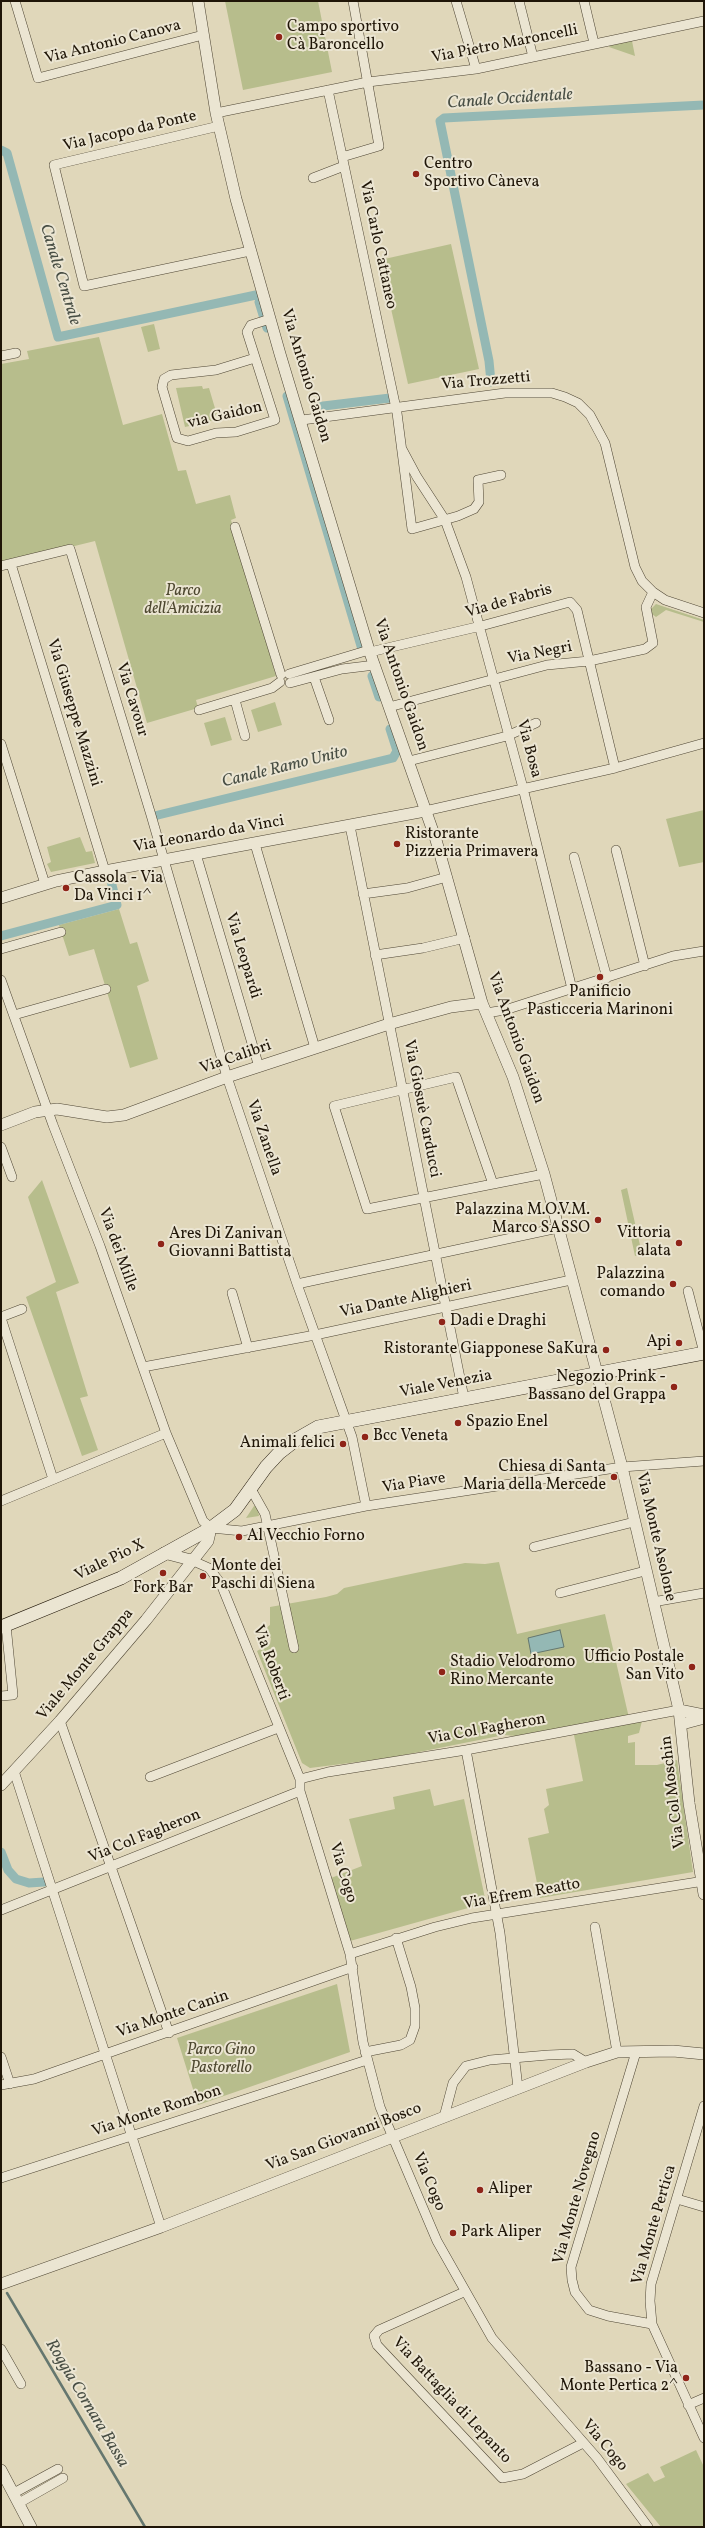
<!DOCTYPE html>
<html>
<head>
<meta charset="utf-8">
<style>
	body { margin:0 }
	#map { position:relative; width:705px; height:2528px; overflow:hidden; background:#e0d7ba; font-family:Vollkorn,serif }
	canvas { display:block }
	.frame { position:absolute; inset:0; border:2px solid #1f1507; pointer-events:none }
</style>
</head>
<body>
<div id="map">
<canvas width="705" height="2528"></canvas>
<div class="frame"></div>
</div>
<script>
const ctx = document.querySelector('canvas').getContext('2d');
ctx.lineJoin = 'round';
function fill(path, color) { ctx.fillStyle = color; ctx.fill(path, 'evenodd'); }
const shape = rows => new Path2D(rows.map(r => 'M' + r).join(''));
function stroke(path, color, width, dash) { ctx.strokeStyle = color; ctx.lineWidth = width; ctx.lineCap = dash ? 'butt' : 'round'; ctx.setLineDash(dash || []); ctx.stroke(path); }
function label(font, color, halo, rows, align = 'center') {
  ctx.font = font + ' Vollkorn,serif'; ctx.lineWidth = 4; ctx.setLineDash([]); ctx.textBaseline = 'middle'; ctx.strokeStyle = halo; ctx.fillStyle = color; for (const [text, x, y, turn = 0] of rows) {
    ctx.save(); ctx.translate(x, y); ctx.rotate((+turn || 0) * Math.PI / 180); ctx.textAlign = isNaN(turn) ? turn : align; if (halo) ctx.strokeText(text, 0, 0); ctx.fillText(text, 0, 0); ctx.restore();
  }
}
fill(shape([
	[225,1,318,1,332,72,243,90],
	[632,41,635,56,609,47,610,45],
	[451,244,479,369,408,384,380,260],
	[154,324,160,349,148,352,141,327],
	[99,337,123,425,162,414,178,471,186,470,196,504,230,495,236,518,231,520,276,676,196,700,198,708,147,723,95,541,1,564,1,364,29,359,27,351],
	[202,386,203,389,209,388,217,415,214,416,215,420,185,427,176,388],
	[656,604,704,620,704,622,666,610,656,617,652,614,651,609],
	[275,702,282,725,258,732,251,710],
	[225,717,232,740,211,746,204,723],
	[704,810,704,862,679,867,666,819],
	[80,837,86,852,92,851,95,863,51,872,47,864,51,862,47,847],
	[119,909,130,944,137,942,149,981,137,986,158,1059,130,1068,94,949,69,956,59,925],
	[42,1180,79,1283,56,1292,88,1396,80,1398,98,1450,82,1456,26,1297,56,1282,28,1197],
	[627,1188,642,1254,635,1256,621,1190],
	[254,1506,257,1506,259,1516,246,1518],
	[499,1562,517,1634,605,1614,629,1718,516,1736,504,1735,389,1758,310,1768,302,1763,257,1651,270,1644,271,1638,262,1631,270,1625,270,1607,326,1597,337,1594,344,1588,425,1571,465,1563,485,1564],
	[642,1721,639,1733,628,1736,628,1743,635,1742,635,1765,657,1765,677,1760,693,1872,540,1898,528,1838,549,1833,544,1809,549,1805,546,1789,583,1781,574,1735],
	[430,1789,434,1806,464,1799,486,1903,350,1941,331,1878,362,1866,349,1819,395,1809,393,1797],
	[337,1984,350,2052,198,2105,177,2038],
	[696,2450,704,2467,704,2525,700,2527,661,2527,626,2484,648,2473,654,2482,665,2477,660,2467]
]), '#b7bd8c');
const water = shape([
	[560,1630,564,1647,531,1654,528,1638,560,1630]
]);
fill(water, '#94b8b4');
stroke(water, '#65776f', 1);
stroke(shape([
	[7,2293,145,2527]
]), '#65776f', 2.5);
stroke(shape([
	[1,150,7,153,58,337,256,295],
	[259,302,267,328],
	[491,382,489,361,440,121,444,118,463,117,704,105],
	[287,396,361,646],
	[315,407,390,398],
	[372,676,379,697],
	[154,816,393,758,397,751,390,729],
	[1,936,117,905,110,877],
	[1,1852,8,1870,16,1879,29,1883,44,1882]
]), '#94b8b4', 9);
const minor = shape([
	[15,1,38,78,203,35],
	[456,1,476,69],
	[519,1,533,57],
	[584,1,594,43],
	[328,90,397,413,412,529,458,516,474,509,479,502,478,480,501,475],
	[216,113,368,82,476,69,704,21],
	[219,126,54,165,84,286,250,251],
	[342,157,379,146,353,1],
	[313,178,344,166],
	[1,356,16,353],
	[255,358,216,370,171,375,164,379,162,387,177,438,188,441,216,433,236,432,275,420,247,332,251,325,270,319],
	[302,420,505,393,552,393,565,397,578,403,590,415,605,443,635,567,642,581,653,592,665,600,704,613],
	[402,449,417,477,445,520,466,577,523,788,572,989],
	[235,527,281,675],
	[11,564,105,871],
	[1,566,70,549,151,815,227,1077,297,1284,352,1437,366,1506],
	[370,652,481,626,570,602,577,610,615,768],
	[289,674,369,650],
	[314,677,329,720],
	[290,683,342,669,375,665],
	[235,700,245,736],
	[389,707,547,665,589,661,645,649,653,643,646,607,653,592],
	[199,710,272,688,280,682],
	[1,744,45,884],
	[409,761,507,736,536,723],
	[425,811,615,768,704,743],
	[350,826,464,1398],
	[255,844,315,1048],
	[616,850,645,966],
	[196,854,259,1067],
	[574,857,607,978],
	[363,894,407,888,447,877],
	[1,949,61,932],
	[375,955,423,948,465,938],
	[1,980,53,1125,100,1246,166,1433,203,1521,211,1528,242,1531,366,1506,622,1467,704,1461],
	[486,1013,505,1010,673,956,704,951],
	[14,1015,106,989],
	[1,1147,12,1177],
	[493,1184,456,1077,334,1106,367,1209,493,1184,544,1174],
	[297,1284,558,1228],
	[688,1291,704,1353],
	[232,1293,248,1348],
	[1,1317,22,1309],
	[1,1318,53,1479],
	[143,1367,315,1335,571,1280],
	[251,1489,265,1514,294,1648],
	[1,1501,166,1433],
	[534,1547,634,1522],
	[191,1560,209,1568,221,1584,300,1779,300,1791,350,1954,363,2042,380,2107,437,2241,492,2338,597,2458,648,2527],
	[560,1593,645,1571],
	[653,1602,704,1593],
	[1,1696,13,1695,6,1625],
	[60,1721,169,2033],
	[466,1750,500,1933,518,2088],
	[14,1771,161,2227],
	[150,1777,278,1728],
	[300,1779,328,1772,466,1750,679,1710],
	[1,1910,300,1791],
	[595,1927,617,2052],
	[350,1954,435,1927,472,1918,704,1881],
	[365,2052,401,2045,410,2040,415,2026,415,2008,411,1987,396,1938],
	[636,2052,571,2267,572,2280,575,2292,589,2310,608,2316,652,2324],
	[1,2057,10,2084],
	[1,2085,34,2079,353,1967],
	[704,2106,651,2284,650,2301,652,2324,704,2438],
	[444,2117,453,2083,466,2066,490,2060,548,2055,573,2054,586,2062],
	[1,2178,367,2060],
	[677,2199,704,2207],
	[464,2292,379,2330,374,2336,377,2345,502,2478,523,2474,583,2443],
	[1,2349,21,2384],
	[688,2405,704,2398],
	[14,2493,58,2469],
	[19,2503,63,2478]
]);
const tertiary = shape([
	[198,1,216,113,236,199,280,354,369,650,436,840,482,1003,513,1077,544,1174,622,1467,679,1710,689,1803,704,1894],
	[1,898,56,881,105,871,425,811],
	[1,1125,35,1112,57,1109,107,1117,124,1115,227,1077,389,1024,451,1007,482,1003],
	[164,1553,191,1560],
	[679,1710,704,1715],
	[682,1724,704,1718],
	[1,1785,60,1721,146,1620,208,1541,211,1528],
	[1,2284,161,2227,586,2062,617,2052,673,2051,704,2054],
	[1,2470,31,2527]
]);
const secondary = shape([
	[1,1627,121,1578,211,1528,235,1510,266,1467,279,1453,297,1439,318,1427,704,1353]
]);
stroke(minor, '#4f4634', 10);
stroke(tertiary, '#4f4634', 12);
stroke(secondary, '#1f1507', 14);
stroke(minor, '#ebe5d2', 9);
stroke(tertiary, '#ebe5d2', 11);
stroke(secondary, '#ebe5d2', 13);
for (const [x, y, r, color] of [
	[279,37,4,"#8f2418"],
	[416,174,4,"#8f2418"],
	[397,844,4,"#8f2418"],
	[66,888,4,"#8f2418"],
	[600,977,4,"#8f2418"],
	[598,1220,4,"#8f2418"],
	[679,1243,4,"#8f2418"],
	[161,1244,4,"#8f2418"],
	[673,1284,4,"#8f2418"],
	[442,1322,4,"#8f2418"],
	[679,1343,4,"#8f2418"],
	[606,1350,4,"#8f2418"],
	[674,1387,4,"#8f2418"],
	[458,1423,4,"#8f2418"],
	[365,1437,4,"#8f2418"],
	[343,1444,4,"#8f2418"],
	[614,1477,4,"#8f2418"],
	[239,1537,4,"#8f2418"],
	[163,1573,4,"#8f2418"],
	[203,1576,4,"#8f2418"],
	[692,1667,4,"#8f2418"],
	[442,1672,4,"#8f2418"],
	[480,2190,4,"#8f2418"],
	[453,2233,4,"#8f2418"],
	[686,2378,4,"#8f2418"]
]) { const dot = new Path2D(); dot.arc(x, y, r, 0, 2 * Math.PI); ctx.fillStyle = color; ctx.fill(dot); stroke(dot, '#ebe5d2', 1.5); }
label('16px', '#1f1507', '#ebe5d2', [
	["Campo sportivo",287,28],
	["Cà Baroncello",287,46],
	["Centro",424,165],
	["Sportivo Càneva",424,183],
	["Ristorante",405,835],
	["Pizzeria Primavera",405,853],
	["Cassola - Via",74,879],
	["Da Vinci 1^",74,897],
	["Panificio",600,993,"center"],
	["Pasticceria Marinoni",600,1011,"center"],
	["Palazzina M.O.V.M.",590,1211,"right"],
	["Marco SASSO",590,1229,"right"],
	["Vittoria",671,1234,"right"],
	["alata",671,1252,"right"],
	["Ares Di Zanivan",169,1235],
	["Giovanni Battista",169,1253],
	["Palazzina",665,1275,"right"],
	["comando",665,1293,"right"],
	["Dadi e Draghi",450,1322],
	["Api",671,1343,"right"],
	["Ristorante Giapponese SaKura",598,1350,"right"],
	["Negozio Prink -",666,1378,"right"],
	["Bassano del Grappa",666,1396,"right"],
	["Spazio Enel",466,1423],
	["Bcc Veneta",373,1437],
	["Animali felici",335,1444,"right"],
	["Chiesa di Santa",606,1468,"right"],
	["Maria della Mercede",606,1486,"right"],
	["Al Vecchio Forno",247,1537],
	["Monte dei",211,1567],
	["Paschi di Siena",211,1585],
	["Fork Bar",163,1589,"center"],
	["Ufficio Postale",684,1658,"right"],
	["San Vito",684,1676,"right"],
	["Stadio Velodromo",450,1663],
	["Rino Mercante",450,1681],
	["Aliper",488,2190],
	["Park Aliper",461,2233],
	["Bassano - Via",678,2369,"right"],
	["Monte Pertica 2^",678,2387,"right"]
], 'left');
label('16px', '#1f1507', '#ebe5d2', [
	["Via Antonio Canova",113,43,-14],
	["Via Pietro Maroncelli",505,45,-11],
	["Via Jacopo da Ponte",130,132,-13],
	["Via Carlo Cattaneo",377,245,78],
	["Via Antonio Gaidon",305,376,73],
	["Via Trozzetti",486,382,-5],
	["via Gaidon",225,416,-13],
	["Via de Fabris",509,602,-16],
	["Via Negri",540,654,-11],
	["Via Antonio Gaidon",400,685,71],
	["Via Cavour",131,700,73],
	["Via Giuseppe Mazzini",73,713,73],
	["Via Bosa",528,749,75],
	["Via Leonardo da Vinci",209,835,-10],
	["Via Leopardi",242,956,73],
	["Via Antonio Gaidon",515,1038,70],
	["Via Calibri",236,1058,-19],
	["Via Giosuè Carducci",421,1109,79],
	["Via Zanella",263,1138,71],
	["Via dei Mille",117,1250,70],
	["Via Dante Alighieri",406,1300,-12],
	["Viale Venezia",446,1385,-11],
	["Via Piave",414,1484,-9],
	["Via Monte Asolone",655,1537,77],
	["Viale Pio X",110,1561,-26],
	["Via Roberti",270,1663,70],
	["Viale Monte Grappa",86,1665,-50],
	["Via Col Fagheron",487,1730,-10],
	["Via Col Moschin",674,1792,-97],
	["Via Col Fagheron",145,1837,-22],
	["Via Cogo",342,1873,73],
	["Via Efrem Reatto",522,1895,-10],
	["Via Monte Canin",173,2015,-19],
	["Via Monte Rombon",157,2112,-18],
	["Via San Giovanni Bosco",344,2138,-21],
	["Via Cogo",428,2182,67],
	["Via Monte Novegno",578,2198,-74],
	["Via Monte Pertica",655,2225,-74],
	["Via Battaglia di Lepanto",451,2401,47],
	["Via Cogo",604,2446,50]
]);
label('italic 16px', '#4d472f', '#ebe5d2', [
	["Parco",183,592],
	["dell'Amicizia",183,610],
	["Parco Gino",221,2051],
	["Pastorello",221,2069]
]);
label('italic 17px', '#484e44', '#ebe5d2', [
	["Canale Occidentale",510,100,-4],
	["Canale Centrale",59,275,73],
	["Canale Ramo Unito",285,768,-14],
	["Roggia Cornara Bassa",86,2404,59]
]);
</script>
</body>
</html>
